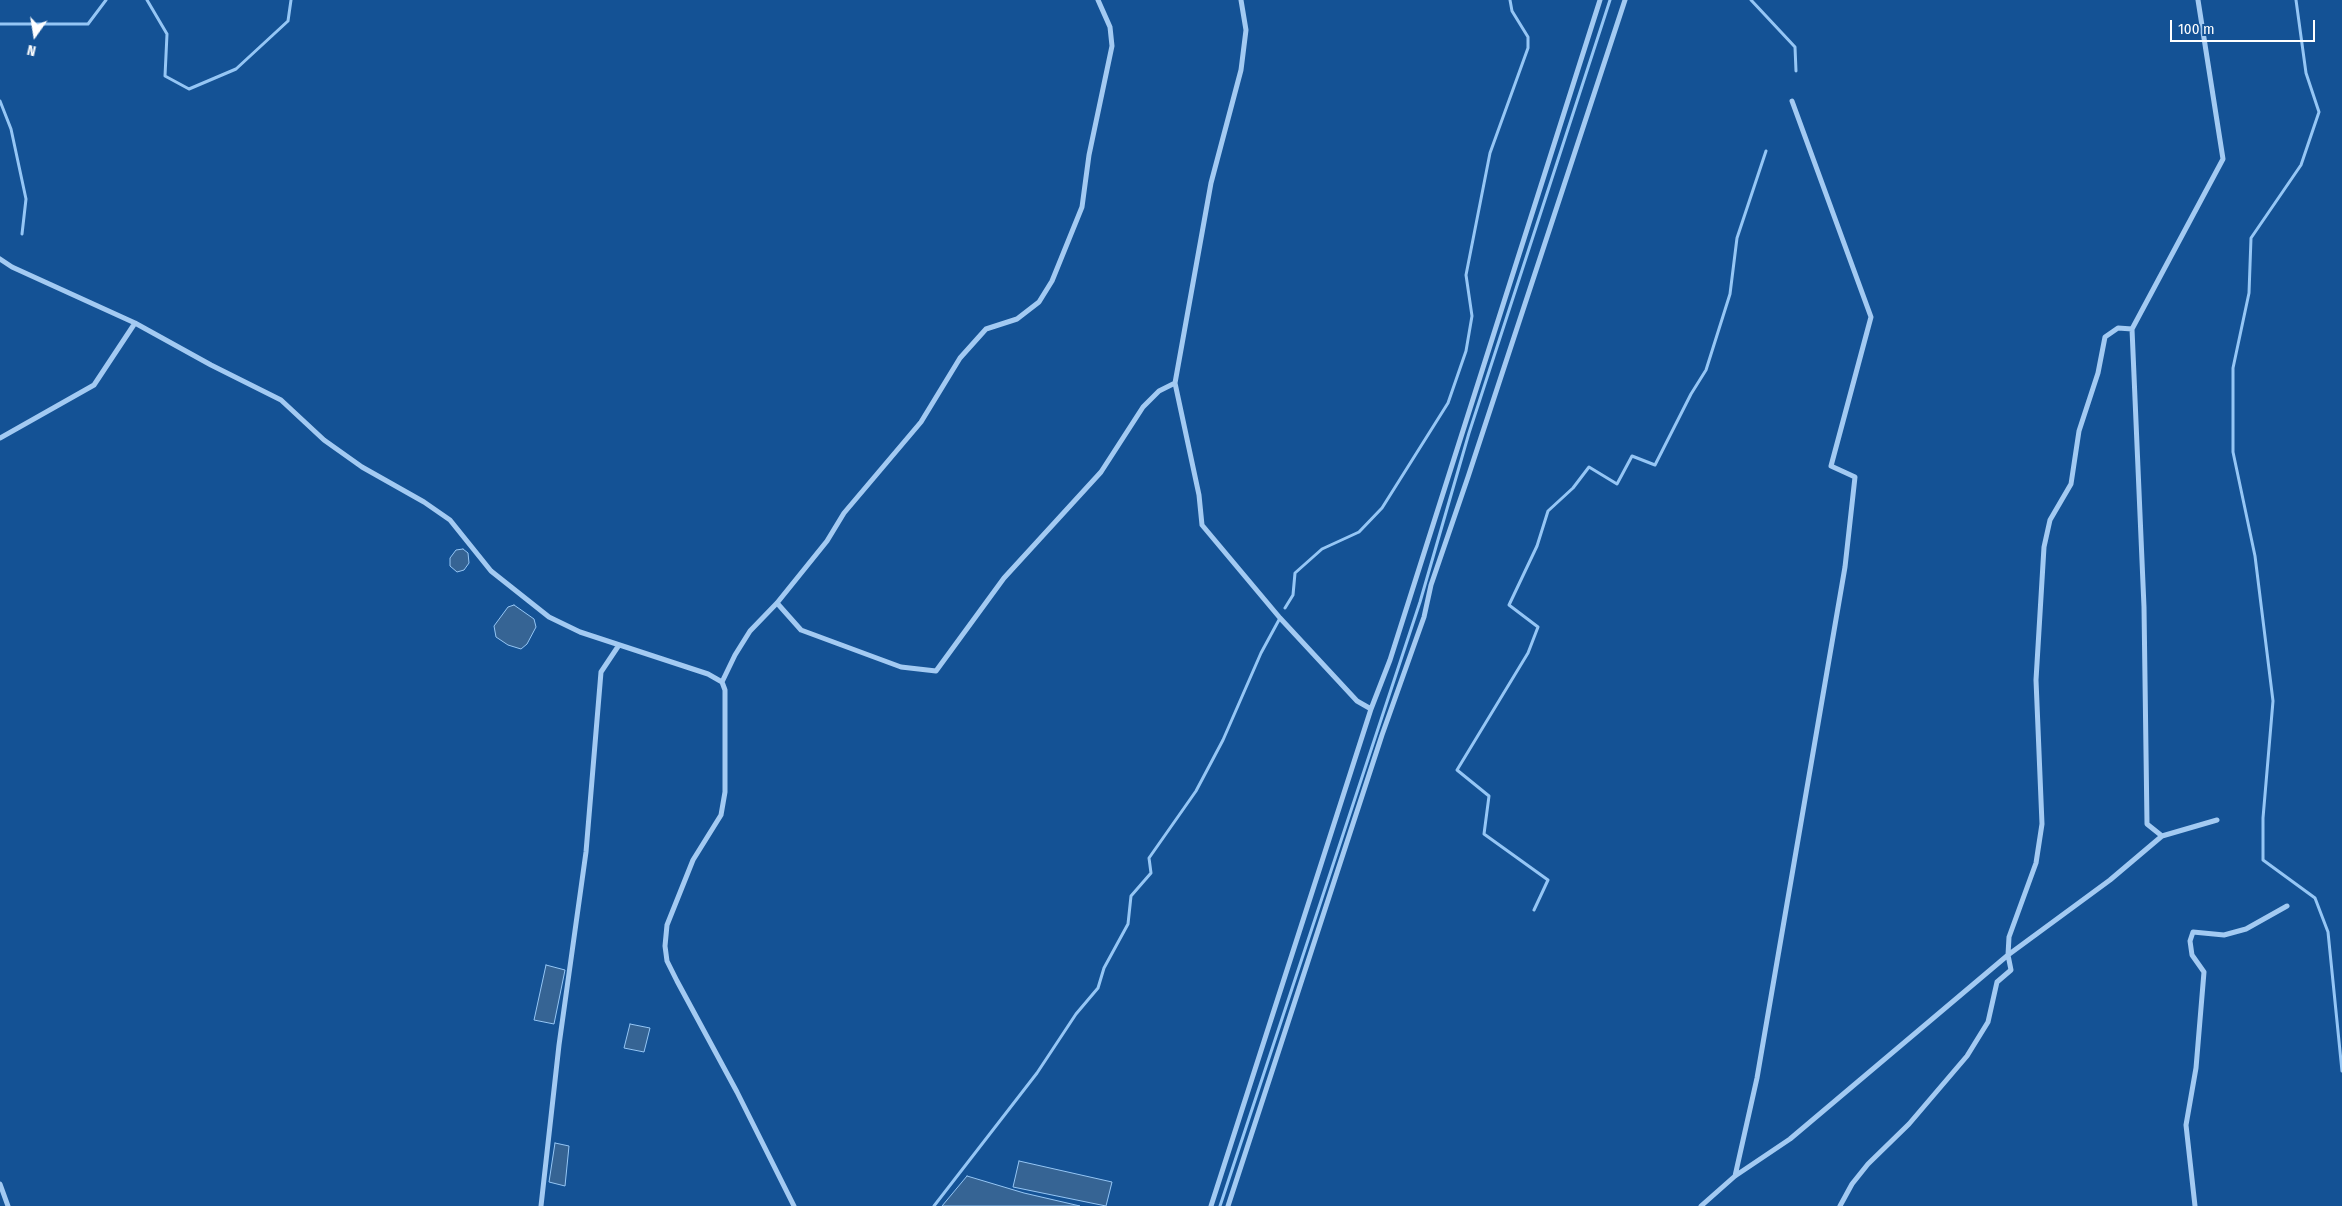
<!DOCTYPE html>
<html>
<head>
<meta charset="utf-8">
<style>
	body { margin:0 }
	#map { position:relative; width:2342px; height:1206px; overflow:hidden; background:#145295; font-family:"Fira Sans Condensed",sans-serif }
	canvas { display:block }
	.north { position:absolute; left:10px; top:10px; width:50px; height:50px; -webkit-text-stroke:4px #145295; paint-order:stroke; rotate:193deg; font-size:14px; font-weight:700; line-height:20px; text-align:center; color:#fff }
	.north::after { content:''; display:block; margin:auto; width:18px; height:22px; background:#fff; clip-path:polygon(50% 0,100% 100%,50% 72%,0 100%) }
	.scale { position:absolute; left:2170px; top:20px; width:145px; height:22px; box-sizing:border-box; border:2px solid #fff; border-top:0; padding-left:6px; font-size:15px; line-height:18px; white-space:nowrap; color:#fff; -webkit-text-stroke:4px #145295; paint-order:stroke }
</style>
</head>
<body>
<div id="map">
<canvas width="2342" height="1206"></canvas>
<div class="north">N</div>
<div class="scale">100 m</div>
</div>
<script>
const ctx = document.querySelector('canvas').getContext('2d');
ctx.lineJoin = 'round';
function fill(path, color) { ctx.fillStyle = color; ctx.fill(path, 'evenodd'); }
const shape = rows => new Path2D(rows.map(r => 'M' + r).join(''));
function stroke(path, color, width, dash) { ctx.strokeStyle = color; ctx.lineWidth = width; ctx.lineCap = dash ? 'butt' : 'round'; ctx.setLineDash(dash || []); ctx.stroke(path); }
const water = shape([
	[463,549,468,553,469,563,464,570,457,572,450,566,450,558,456,550,463,549],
	[514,605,534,619,536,627,527,644,521,649,508,645,496,637,494,626,508,607,514,605],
	[546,965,565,970,554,1024,534,1020,546,965],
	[630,1024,650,1028,644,1052,624,1048,630,1024],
	[555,1143,569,1146,565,1186,549,1182,555,1143],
	[1019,1161,1112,1182,1106,1206,1013,1187,1019,1161],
	[967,1176,1024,1193,1080,1206,942,1206,967,1176]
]);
fill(water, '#366494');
stroke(water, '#95c6f5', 1);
stroke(shape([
	[147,0,167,34,165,76,189,89,236,69,288,21,291,0],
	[1751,0,1795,47,1796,71],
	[2296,0,2306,73,2319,112,2301,165,2251,238,2249,293,2233,368,2233,452,2255,556,2273,701,2263,818,2263,860,2315,898,2328,932,2342,1071],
	[0,24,88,24,106,0],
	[0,101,11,129,26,199,22,234],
	[1285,608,1293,595,1295,573,1322,549,1359,532,1382,508,1448,403,1466,351,1472,316,1466,275,1490,153,1528,48,1528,37,1512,11,1510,0],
	[1534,910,1548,880,1484,834,1489,796,1457,770,1528,653,1538,627,1509,605,1537,546,1548,511,1573,488,1589,467,1617,484,1632,456,1655,465,1691,394,1706,370,1730,294,1737,238,1766,151],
	[934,1206,1037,1073,1076,1014,1098,988,1104,968,1128,924,1131,896,1151,873,1149,858,1196,791,1223,740,1261,653,1280,618],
	[1220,1206,1420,602,1469,433,1610,0]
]), '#95c6f5', 3);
stroke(shape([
	[1241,0,1246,30,1241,70,1211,183,1175,383,1199,495,1202,525,1280,618,1357,701,1371,709],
	[0,259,12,267,135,323,211,365,281,400,324,440,362,467,424,502,450,520,491,571,549,617,580,632,708,674,722,682,725,690,725,792,721,815,693,860,667,925,665,946,667,961,677,981,737,1092,794,1206],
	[0,438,94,385,135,323],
	[777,603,801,630,901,667,936,671,1004,578,1101,472,1143,407,1159,391,1175,383],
	[722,682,735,655,750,631,777,603,827,541,844,513,921,422,960,358,986,329,1017,319,1039,302,1052,281,1082,207,1089,155,1112,46,1110,27,1098,0],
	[2162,836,2147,824,2144,607,2132,329,2223,159,2198,0],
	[1735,1176,1757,1078,1845,567,1855,477,1831,466,1871,317,1792,101],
	[0,1184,8,1206],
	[541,1206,559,1045,586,852,601,672,619,645],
	[1211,1206,1371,709,1390,660,1600,0],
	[1228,1206,1382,735,1424,617,1431,585,1468,477,1625,0],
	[1701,1206,1735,1176,1790,1139,2008,955,2110,880,2162,836,2217,820],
	[1840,1206,1852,1184,1868,1164,1909,1124,1967,1056,1988,1022,1997,982,2011,970,2008,955,2009,937,2036,863,2042,824,2036,680,2044,547,2050,520,2071,484,2079,431,2098,373,2105,337,2118,328,2132,329],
	[2195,1206,2186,1125,2196,1068,2204,972,2192,955,2190,941,2193,932,2224,935,2246,929,2287,906]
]), '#a3caf2', 5);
</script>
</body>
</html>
